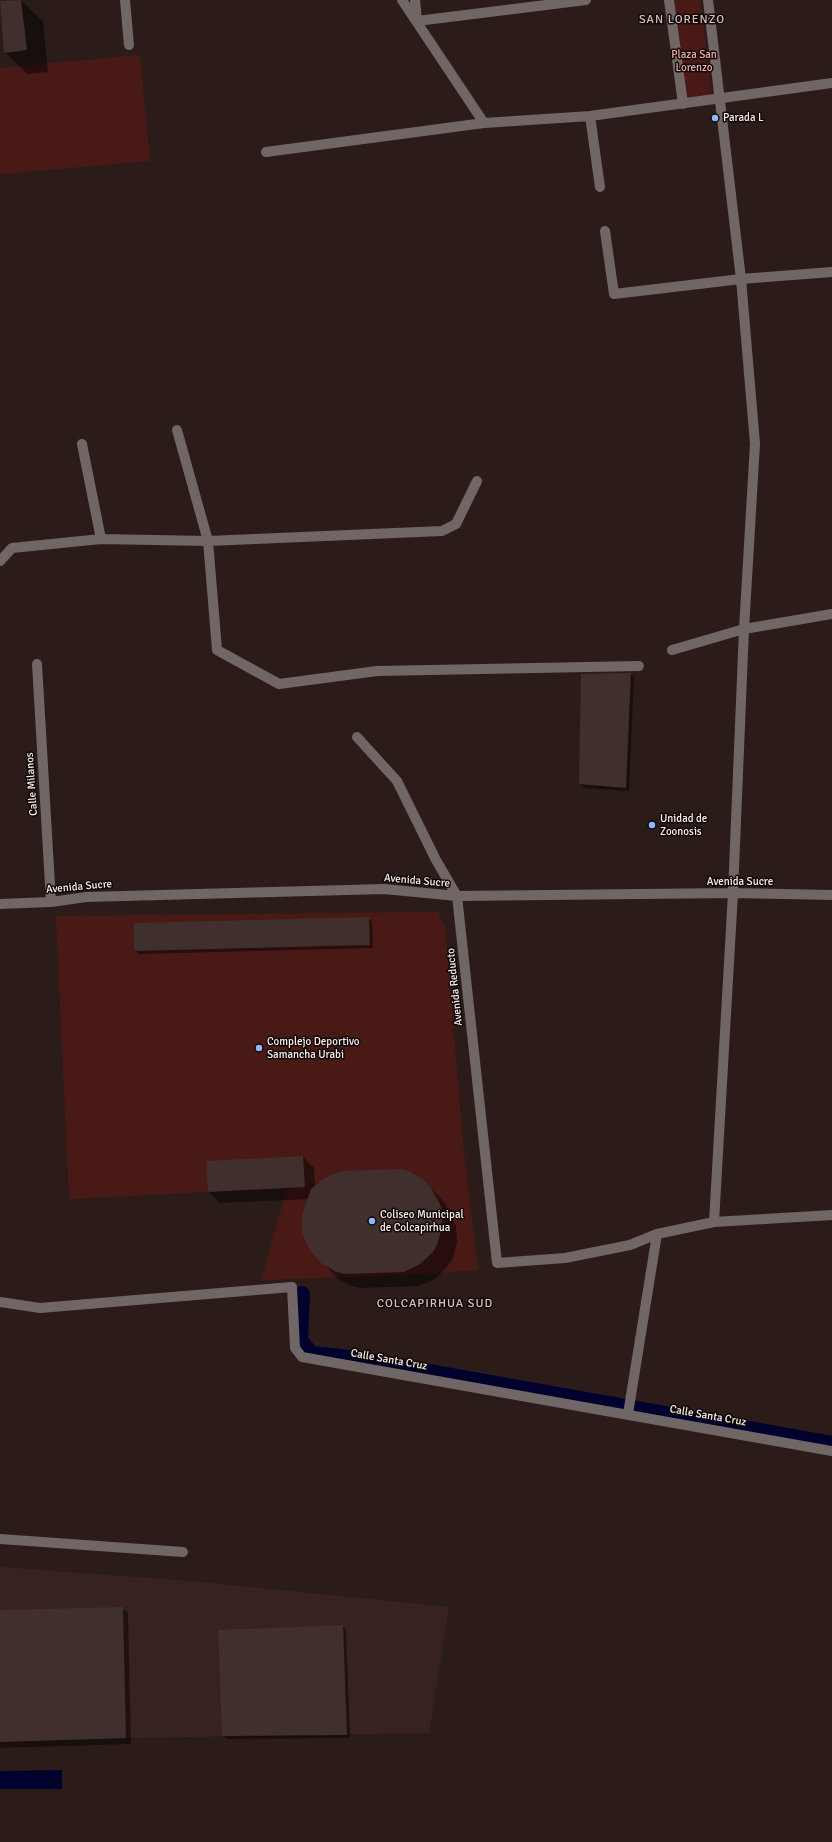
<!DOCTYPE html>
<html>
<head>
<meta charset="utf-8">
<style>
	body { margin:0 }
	canvas { display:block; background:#2b1c1a }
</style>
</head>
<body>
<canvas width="832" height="1842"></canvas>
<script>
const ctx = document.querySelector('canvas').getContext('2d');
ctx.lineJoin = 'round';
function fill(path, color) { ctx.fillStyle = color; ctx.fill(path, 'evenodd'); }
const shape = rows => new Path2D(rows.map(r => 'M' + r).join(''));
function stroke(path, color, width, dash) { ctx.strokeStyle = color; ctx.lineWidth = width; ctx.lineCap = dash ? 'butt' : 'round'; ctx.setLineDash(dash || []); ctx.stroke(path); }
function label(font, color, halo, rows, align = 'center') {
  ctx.font = font + ' Signika,sans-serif'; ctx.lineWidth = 3; ctx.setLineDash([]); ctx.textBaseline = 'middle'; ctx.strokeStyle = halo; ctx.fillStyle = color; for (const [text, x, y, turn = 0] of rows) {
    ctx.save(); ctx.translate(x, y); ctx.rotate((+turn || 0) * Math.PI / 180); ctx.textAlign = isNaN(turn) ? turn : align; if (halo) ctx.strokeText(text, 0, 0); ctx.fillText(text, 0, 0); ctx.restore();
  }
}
fill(shape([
	[0,1567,189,1581,449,1607,429,1733,126,1738,0,1742]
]), '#382220');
fill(shape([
	[672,0,700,0,712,96,685,100],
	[140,55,150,161,0,174,0,68],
	[438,912,445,927,463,1143,478,1270,409,1275,261,1280,287,1188,69,1199,56,916]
]), '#491916');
fill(shape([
	[62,1770,62,1789,0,1789,0,1771]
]), '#00012c');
fill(shape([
	[21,0,43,21,48,72,27,74,5,52,0,2],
	[630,674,634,677,629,791,584,788,580,784],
	[368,918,372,922,373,948,139,954,135,951],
	[303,1157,314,1168,315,1187,424,1181,445,1203,456,1226,457,1243,452,1260,447,1267,435,1279,419,1286,361,1288,352,1286,337,1278,310,1249,306,1241,302,1224,308,1199,220,1203,209,1192],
	[122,1608,128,1613,131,1744,0,1748,0,1611],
	[343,1626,346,1630,350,1738,227,1739,223,1736]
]), '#0007');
stroke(shape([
	[302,1294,300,1340,311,1354,350,1358,832,1444]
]), '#00012c', 16);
fill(shape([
	[21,0,27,50,4,53,0,1],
	[631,673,626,788,579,784,581,674],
	[369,917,370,945,134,951,134,923],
	[303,1156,305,1187,208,1192,206,1161],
	[400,1169,409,1171,424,1180,430,1187,439,1202,442,1210,442,1228,437,1245,433,1252,420,1264,404,1272,345,1274,336,1272,321,1263,309,1249,302,1233,302,1215,311,1189,325,1178,341,1171],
	[123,1607,126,1738,0,1742,0,1610],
	[343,1625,347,1735,222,1736,218,1630]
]), '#402f2d');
stroke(shape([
	[125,0,129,45],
	[402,0,484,123],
	[415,0,417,21],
	[669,0,683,104],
	[708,0,741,279,755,444,744,629,733,893,714,1222],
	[417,21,586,0],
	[590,116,600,187],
	[266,152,484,123,590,116,832,83],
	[605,231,614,294,741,279,832,272],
	[177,430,208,541,217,650,279,684,377,671,639,666],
	[82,444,101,539],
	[0,561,12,548,101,539,208,541,442,531,456,524,477,481],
	[672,650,744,629,832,614],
	[37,664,51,902],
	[357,737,397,781,436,860,457,896,497,1263,565,1258,630,1245,657,1234,714,1222,832,1215],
	[0,904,51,902,86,897,384,889,457,896,733,893,832,895],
	[0,1302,40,1308,292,1287,295,1348,302,1357,832,1451],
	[628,1414,657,1234],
	[0,1539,183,1552]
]), '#6f6665', 10);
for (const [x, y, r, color] of [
	[715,118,4,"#93b7fd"],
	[652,825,4,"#93b7fd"],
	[259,1048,4,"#93b7fd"],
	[372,1221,4,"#93b7fd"]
]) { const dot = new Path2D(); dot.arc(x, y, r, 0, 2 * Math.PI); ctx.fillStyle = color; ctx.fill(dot); stroke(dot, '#0f0807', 1.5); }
label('11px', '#f5ada5', '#0f0807', [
	["Plaza San",694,55],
	["Lorenzo",694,68]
]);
label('11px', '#fbf0ee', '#0f0807', [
	["Parada L",723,118],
	["Unidad de",660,819],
	["Zoonosis",660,832],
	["Complejo Deportivo",267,1042],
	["Samancha Urabi",267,1055],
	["Coliseo Municipal",380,1215],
	["de Colcapirhua",380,1228]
], 'left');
label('11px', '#fbf0ee', '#0f0807', [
	["Calle Milanos",32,784,-94],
	["Avenida Sucre",417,881,5],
	["Avenida Sucre",740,882],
	["Avenida Sucre",79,887,-5],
	["Avenida Reducto",455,987,-96],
	["Calle Santa Cruz",389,1360,10],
	["Calle Santa Cruz",708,1416,10]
]);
ctx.letterSpacing = '1px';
label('12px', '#d8c2c0', '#0f0807', [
	["SAN LORENZO",682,20],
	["COLCAPIRHUA SUD",435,1304]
]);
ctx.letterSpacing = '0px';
</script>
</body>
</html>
